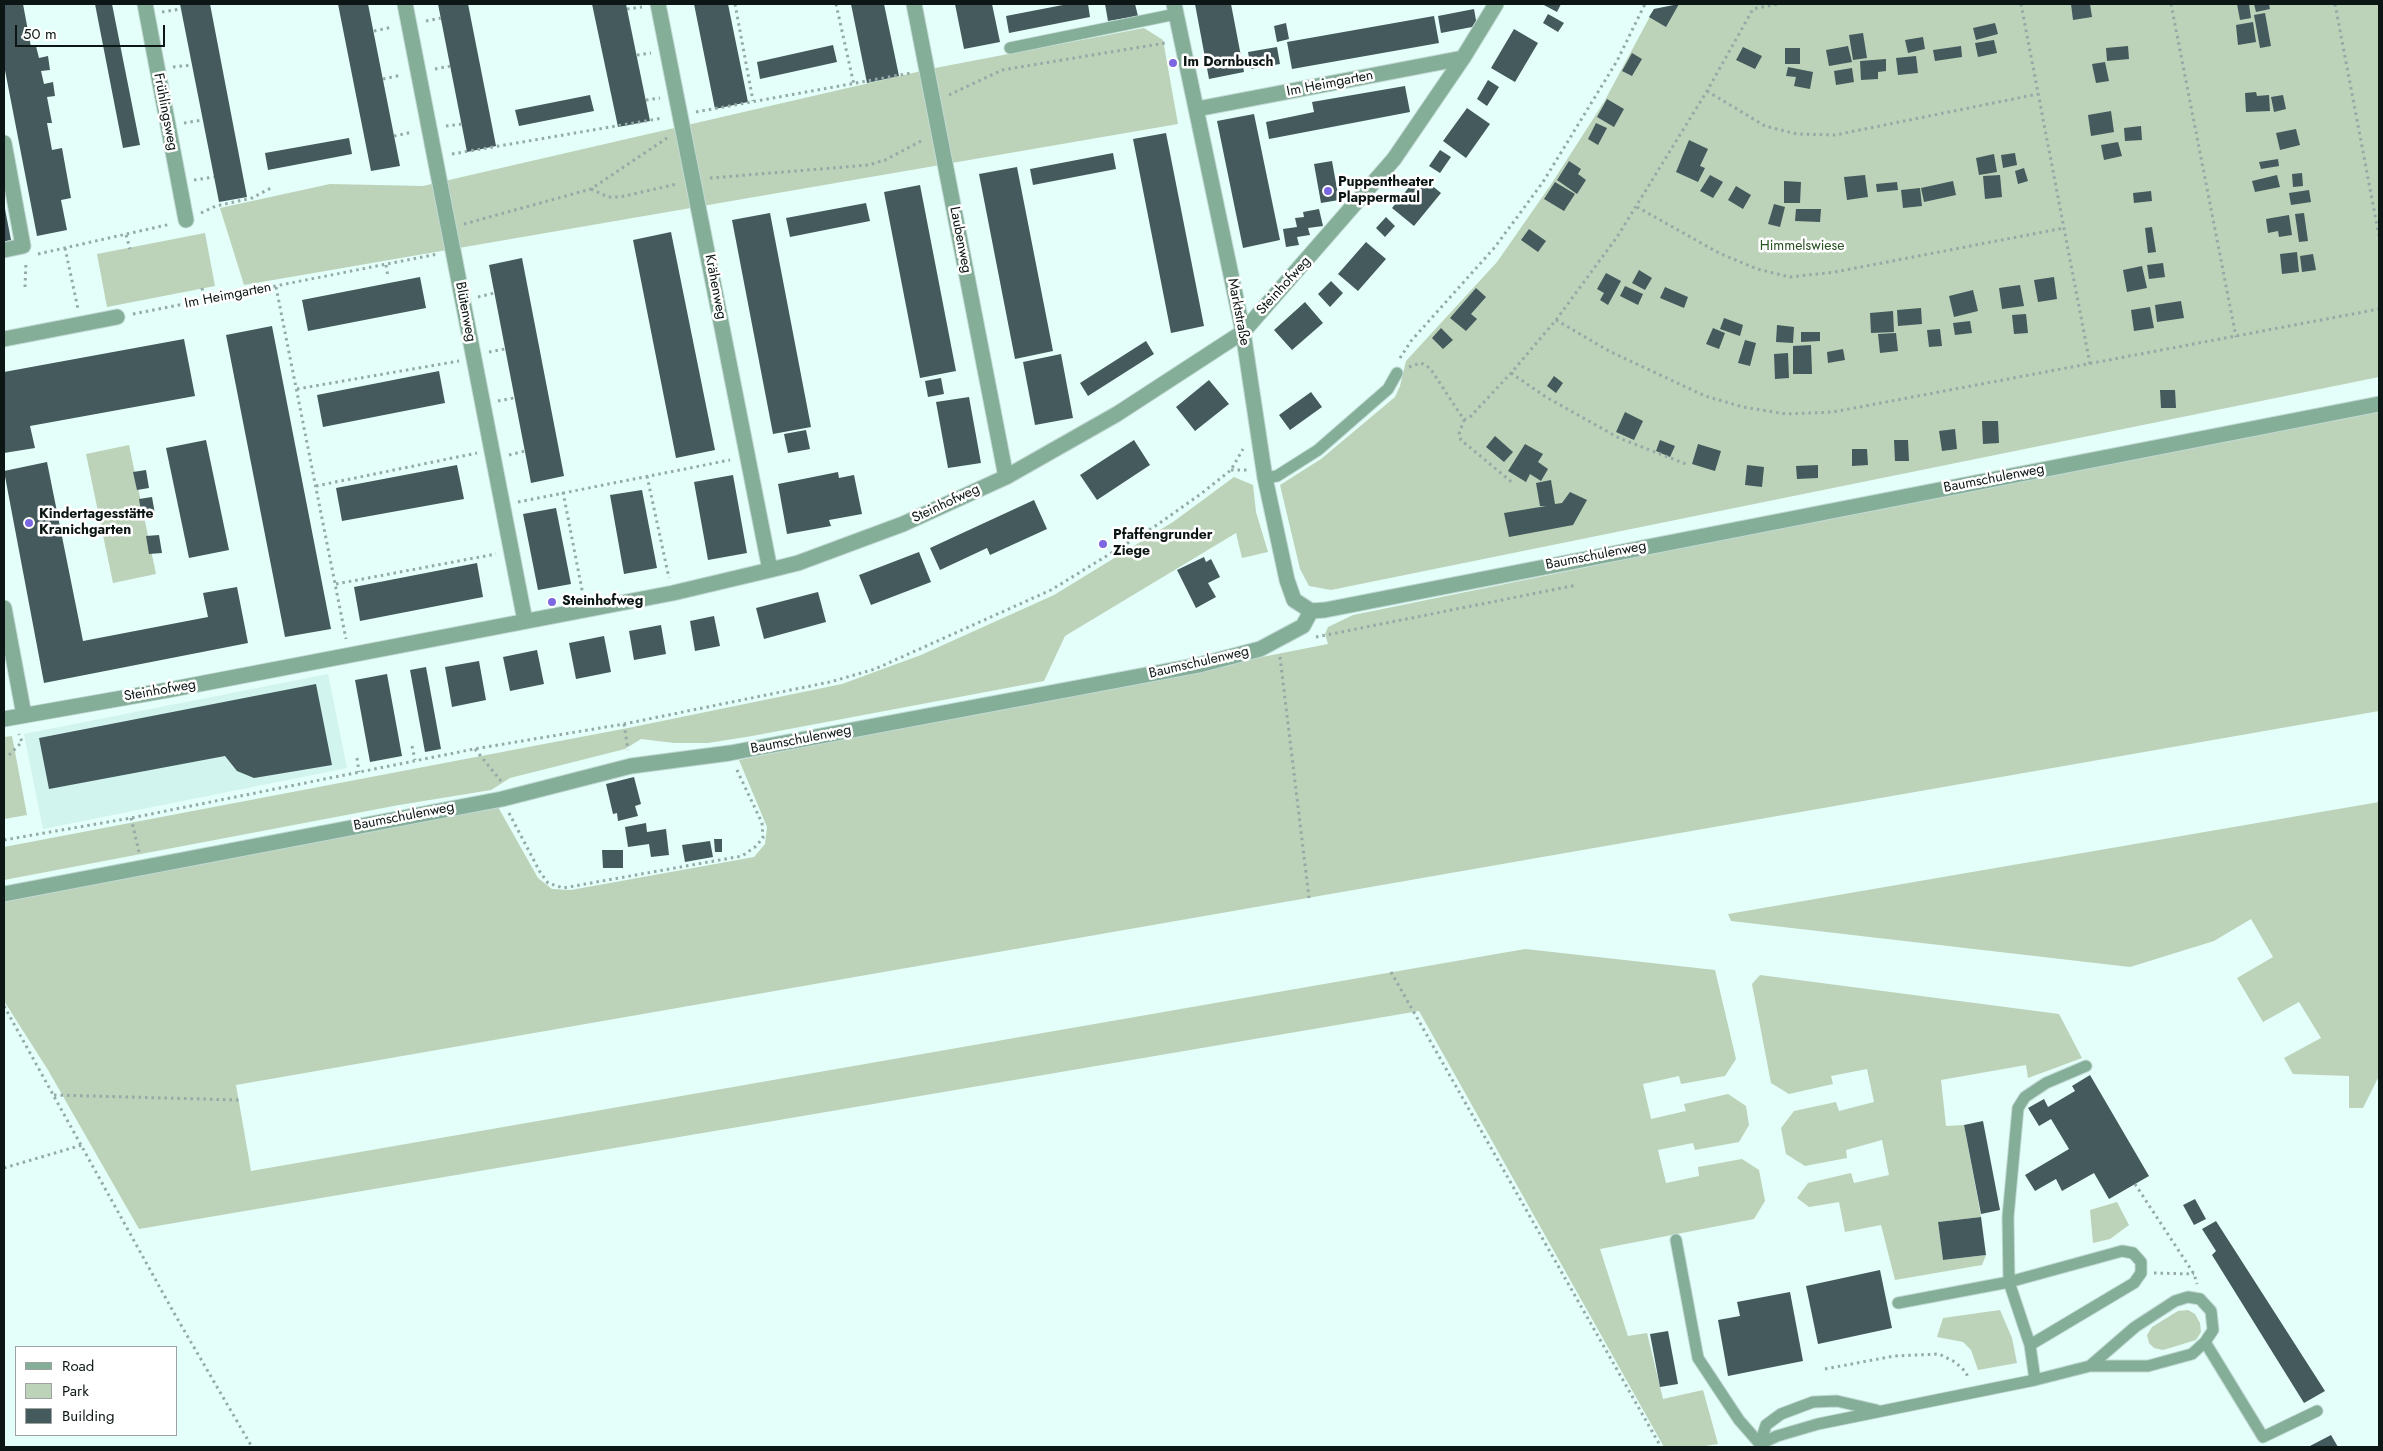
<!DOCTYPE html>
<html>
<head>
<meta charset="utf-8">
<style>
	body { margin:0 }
	#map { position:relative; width:2383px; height:1451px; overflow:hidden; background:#e4fef9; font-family:Jost,sans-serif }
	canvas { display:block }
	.frame { position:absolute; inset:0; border:5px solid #0c1614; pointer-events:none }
	.legend { position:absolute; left:15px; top:1346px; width:162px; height:90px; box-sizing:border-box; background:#fff; border:1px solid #9ea2a1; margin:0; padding:6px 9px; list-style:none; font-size:15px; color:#0c1614 }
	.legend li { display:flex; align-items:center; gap:10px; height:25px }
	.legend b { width:25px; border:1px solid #9ea2a1 }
	.scale { position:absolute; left:15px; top:25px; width:150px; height:22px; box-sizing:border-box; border:2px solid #0c1614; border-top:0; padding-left:6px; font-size:15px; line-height:18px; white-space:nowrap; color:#0c1614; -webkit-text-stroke:4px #fff; paint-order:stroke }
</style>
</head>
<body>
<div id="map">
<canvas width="2383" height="1451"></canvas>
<div class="frame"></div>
<ul class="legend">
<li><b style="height:6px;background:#85ae99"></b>Road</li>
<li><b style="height:14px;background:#bcd2b9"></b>Park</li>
<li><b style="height:14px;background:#445a5d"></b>Building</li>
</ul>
<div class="scale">50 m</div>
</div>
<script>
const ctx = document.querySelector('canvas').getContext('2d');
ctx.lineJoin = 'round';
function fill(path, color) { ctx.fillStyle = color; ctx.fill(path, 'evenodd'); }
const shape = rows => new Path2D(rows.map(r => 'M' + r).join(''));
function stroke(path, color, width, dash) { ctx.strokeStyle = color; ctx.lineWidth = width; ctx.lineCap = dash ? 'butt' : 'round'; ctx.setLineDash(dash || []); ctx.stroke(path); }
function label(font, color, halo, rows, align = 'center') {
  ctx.font = font + ' Jost,sans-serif'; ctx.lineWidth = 5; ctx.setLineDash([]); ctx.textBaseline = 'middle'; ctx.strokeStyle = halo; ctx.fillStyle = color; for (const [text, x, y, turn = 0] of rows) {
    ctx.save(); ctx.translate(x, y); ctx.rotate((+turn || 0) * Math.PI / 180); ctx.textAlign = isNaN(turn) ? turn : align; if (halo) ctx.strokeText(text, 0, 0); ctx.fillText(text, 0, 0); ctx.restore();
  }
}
fill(shape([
	[328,674,347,768,43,829,24,734]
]), '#d1f4ee');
fill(shape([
	[1679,4,2379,4,2379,377,1331,590,1309,586,1300,569,1280,485,1321,459,1395,397,1400,386,1406,361,1497,262,1550,186,1604,102,1654,9],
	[1144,28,1163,40,1178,124,244,285,220,208,330,184,423,186,930,69],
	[205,233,215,286,107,307,97,254],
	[2379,412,2379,711,236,1085,251,1171,1525,949,1715,970,1736,1059,1725,1076,1681,1084,1679,1076,1643,1084,1651,1119,1686,1111,1684,1104,1728,1094,1746,1106,1749,1125,1739,1142,1695,1150,1693,1143,1658,1150,1666,1183,1699,1176,1698,1167,1742,1159,1759,1170,1765,1201,1754,1219,1600,1249,1628,1336,1647,1333,1663,1399,1703,1390,1718,1444,1699,1447,1664,1447,1419,1011,139,1229,48,1070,4,1001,4,902,498,807,538,878,552,889,571,890,754,857,765,844,767,827,739,760,1328,644,1325,634,1328,627,1353,615,1701,544],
	[129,445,156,574,113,583,86,454],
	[1234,477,1253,485,1256,512,1268,552,1242,558,1236,533,1065,636,1044,681,752,736,708,743,674,743,641,739,625,749,510,778,491,790,399,805,4,880,4,847,628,728,842,684,921,655,1054,595,1173,522],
	[12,736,27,815,4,819,4,737],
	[2379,802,2379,1076,2363,1108,2349,1108,2349,1076,2293,1074,2284,1058,2321,1038,2299,1002,2263,1022,2237,978,2273,957,2251,919,2214,941,2130,967,1731,921,1728,914],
	[1760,975,2059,1014,2082,1058,2028,1078,2026,1065,1941,1080,1946,1126,1964,1125,1981,1217,1938,1222,1943,1260,1986,1255,1982,1265,1895,1280,1881,1225,1845,1232,1839,1202,1809,1207,1797,1198,1808,1183,1851,1173,1854,1183,1889,1175,1882,1140,1846,1150,1847,1158,1805,1166,1786,1154,1781,1128,1794,1111,1836,1102,1839,1111,1874,1102,1867,1069,1831,1076,1833,1084,1789,1094,1771,1083,1752,984],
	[2117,1202,2129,1225,2110,1239,2093,1243,2090,1210],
	[2000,1310,2012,1338,2017,1363,1978,1370,1971,1350,1963,1342,1937,1337,1943,1318],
	[2188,1310,2195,1314,2200,1323,2201,1332,2196,1340,2163,1350,2154,1348,2149,1343,2147,1335,2152,1327,2178,1311]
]), '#bcd2b9');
fill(shape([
	[4,4,23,4,31,47,36,46,39,58,48,56,50,70,41,71,44,84,53,82,55,96,47,97,52,123,47,123,52,150,62,148,71,198,61,200,67,230,37,236,4,65],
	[95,4,112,4,140,145,123,148],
	[180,4,210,4,247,197,219,202],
	[338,4,368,4,400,166,371,171],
	[438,4,468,4,496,146,467,152],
	[592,4,626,4,650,121,618,127],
	[694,4,728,4,748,102,715,109],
	[851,4,884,4,899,76,867,83],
	[955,4,992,4,1000,42,964,49],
	[1068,4,1088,4,1090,17,1009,33,1006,16],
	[1105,4,1135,4,1138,16,1108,21],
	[1195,4,1231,4,1244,72,1209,79],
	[1542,4,1561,4,1557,12],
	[1679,4,1666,27,1649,17,1654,9],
	[2071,4,2090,4,2092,17,2073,20],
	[2237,4,2249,4,2251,18,2240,20],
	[2254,4,2269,4,2270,9,2256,12],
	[1474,9,1477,26,1441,33,1438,16],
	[2265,13,2271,46,2260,48,2254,15],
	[1548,14,1564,23,1558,32,1543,23],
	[1434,16,1439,43,1292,69,1287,42],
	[2253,22,2256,42,2238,45,2236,25],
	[1286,23,1289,39,1277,42,1274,26],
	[1995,23,1998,34,1976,40,1973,28],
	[1514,29,1538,43,1515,82,1491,68],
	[1863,33,1867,58,1853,60,1849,35],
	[1923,37,1925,49,1908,53,1905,40],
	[1994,40,1997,53,1978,57,1975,43],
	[833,45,837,62,760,79,757,62],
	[1848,46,1852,62,1829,66,1826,50],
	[1961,46,1962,57,1935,61,1933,50],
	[2128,46,2129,59,2107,61,2106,48],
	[1277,47,1280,64,1251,69,1248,52],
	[1743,47,1762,56,1755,69,1736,60],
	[1785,48,1800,48,1800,64,1785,64],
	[1632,53,1642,59,1632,76,1622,71],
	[1916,56,1918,73,1898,75,1896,58],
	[1886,59,1886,71,1878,72,1878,79,1861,80,1860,61],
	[2105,62,2109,81,2096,83,2092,64],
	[1788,67,1813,72,1810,89,1794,86,1796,77,1786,76],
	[1852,68,1854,82,1836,85,1834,71],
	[1488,80,1499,87,1487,106,1477,99],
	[1405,86,1410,112,1269,139,1266,122,1314,112,1312,102],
	[2256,92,2257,96,2269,95,2270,111,2246,112,2245,93],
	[590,95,594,111,519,126,515,110],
	[2283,95,2286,109,2274,112,2271,97],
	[1607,99,1624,109,1614,127,1597,117],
	[1467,108,1490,124,1466,158,1443,141],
	[2111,111,2114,132,2091,136,2088,115],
	[1254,114,1280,240,1243,248,1217,121],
	[1596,123,1607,128,1598,145,1588,139],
	[2141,126,2142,140,2125,141,2124,128],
	[2296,129,2300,145,2280,150,2276,133],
	[1166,133,1204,326,1171,333,1133,139],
	[349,138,352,154,268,170,265,153],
	[1689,140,1708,149,1700,166,1705,168,1698,182,1676,172],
	[2118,142,2122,156,2104,160,2101,145],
	[1440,150,1451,157,1440,173,1429,166],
	[1113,153,1116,169,1033,185,1030,169],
	[2015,153,2017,165,2003,168,2001,155],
	[1994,154,1997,172,1979,175,1976,158],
	[2278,159,2279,166,2261,169,2259,162],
	[1332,161,1339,200,1321,203,1314,164],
	[1569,161,1581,169,1578,174,1586,180,1577,194,1557,180],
	[1017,167,1053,351,1015,359,979,174],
	[2024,168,2028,181,2018,184,2015,171],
	[2302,173,2303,186,2293,187,2292,174],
	[1419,175,1441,193,1414,226,1392,208],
	[1710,175,1723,182,1713,198,1700,191],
	[1865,175,1868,197,1847,200,1844,177],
	[2000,175,2002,197,1985,199,1983,176],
	[2277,175,2280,187,2255,192,2252,181],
	[1784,181,1801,182,1800,203,1784,203],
	[1953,181,1956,195,1924,202,1921,188],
	[1555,182,1575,194,1564,211,1544,199],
	[1897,182,1898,190,1877,192,1876,184],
	[920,185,956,371,920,378,884,192],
	[1736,186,1751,195,1743,209,1728,200],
	[1920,188,1922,206,1903,208,1901,190],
	[2309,190,2311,202,2291,205,2289,193],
	[2151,191,2152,201,2134,203,2133,193],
	[866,203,870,221,790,237,786,218],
	[1774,204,1785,207,1780,227,1768,224],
	[5,209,11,240,4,242,4,210],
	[1319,209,1323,226,1308,228,1310,235,1297,237,1299,245,1286,247,1283,229,1297,227,1295,218,1304,217,1303,212],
	[1796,209,1821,209,1820,222,1795,221],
	[770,213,811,427,773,434,732,220],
	[2304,213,2308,241,2299,242,2295,214],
	[2289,215,2292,235,2279,237,2278,231,2268,233,2266,219],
	[1386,217,1395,226,1385,237,1376,228],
	[2152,227,2156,252,2148,253,2145,228],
	[1529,229,1546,241,1538,252,1521,240],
	[671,232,715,450,676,458,633,240],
	[1366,242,1386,259,1358,291,1338,274],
	[2297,252,2299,272,2282,274,2280,254],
	[2313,254,2316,270,2302,272,2300,256],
	[522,258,564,476,531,483,489,265],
	[2163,263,2165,277,2149,279,2147,265],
	[2142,266,2147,288,2127,292,2123,270],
	[1639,270,1652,278,1645,290,1632,283],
	[1606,273,1621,281,1608,305,1600,300,1604,293,1597,289],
	[420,277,426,308,308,331,302,300],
	[2054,277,2057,299,2038,302,2034,280],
	[1331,281,1343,293,1330,307,1318,294],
	[2020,285,2024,306,2002,309,1999,288],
	[1625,286,1643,294,1638,305,1620,296],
	[1665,287,1688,297,1684,308,1660,298],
	[1476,288,1486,297,1471,314,1477,319,1466,331,1450,318],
	[1973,290,1978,311,1954,317,1949,296],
	[2181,301,2184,318,2157,322,2155,305],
	[1305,302,1323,323,1292,350,1274,330],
	[2150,307,2154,328,2134,331,2131,310],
	[1921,308,1922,324,1898,326,1897,310],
	[1893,311,1894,332,1871,333,1870,313],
	[2026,314,2028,333,2014,334,2012,315],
	[1724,318,1743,325,1740,336,1720,329],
	[1970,321,1972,333,1955,335,1953,323],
	[1777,325,1794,327,1793,343,1776,342],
	[272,326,331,629,285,637,226,335],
	[1441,328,1453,340,1443,349,1432,338],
	[1713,328,1725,333,1719,349,1706,344],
	[1940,329,1942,346,1929,347,1927,330],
	[1801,332,1820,332,1820,341,1801,342],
	[1896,333,1898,351,1880,353,1878,334],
	[184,339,195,396,30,426,35,448,4,453,4,372],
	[1745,340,1756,343,1750,366,1738,363],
	[1146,341,1154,354,1088,396,1080,383],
	[1811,345,1812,374,1793,374,1793,346],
	[1843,349,1845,360,1828,363,1827,352],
	[1788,353,1789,378,1775,379,1774,354],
	[1061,354,1073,418,1035,425,1023,362],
	[439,371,445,403,323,427,317,395],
	[1554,376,1563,383,1556,393,1547,386],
	[941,378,944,394,928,397,925,381],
	[1209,380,1229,404,1195,431,1176,407],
	[2160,390,2175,390,2176,408,2161,408],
	[1311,392,1322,407,1290,430,1279,415],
	[969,397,981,463,948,468,936,402],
	[1625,412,1643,421,1634,440,1616,432],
	[1982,421,1998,421,1999,443,1983,444],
	[1955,429,1957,449,1942,451,1939,431],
	[806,430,810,449,788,453,784,434],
	[1495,436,1513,452,1504,462,1486,447],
	[206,440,229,550,189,558,166,448],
	[1134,440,1150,465,1097,500,1080,475],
	[1660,440,1675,446,1670,457,1656,451],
	[1894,440,1908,440,1909,461,1895,461],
	[1525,444,1543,454,1538,462,1548,469,1541,481,1530,474,1526,482,1508,471],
	[1698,444,1721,451,1715,471,1692,464],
	[1852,449,1867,449,1868,465,1852,466],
	[47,462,83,641,208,617,203,593,237,587,248,643,44,683,4,471],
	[457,465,464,499,342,521,336,488],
	[1747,465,1764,467,1762,487,1745,485],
	[1818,465,1818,478,1797,479,1796,466],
	[146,470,149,488,137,490,133,472],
	[838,472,839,478,854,475,862,514,829,520,831,526,787,534,778,484],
	[733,475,747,553,708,560,694,482],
	[1551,480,1555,504,1562,503,1570,492,1587,500,1573,525,1509,537,1504,513,1546,506,1540,506,1536,483],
	[642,490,657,568,624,574,610,495],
	[152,497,155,514,142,517,139,499],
	[1034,500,1047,529,990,555,987,548,940,570,930,548],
	[556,508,571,584,538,590,523,514],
	[159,535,162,553,149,554,146,536],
	[919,552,931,582,871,605,859,575],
	[1204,557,1206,562,1211,559,1220,577,1208,583,1216,597,1196,608,1177,570],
	[477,563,483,597,360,621,354,587],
	[818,592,826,622,764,639,756,608],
	[714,616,720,646,695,651,690,621],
	[661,625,666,654,634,660,629,631],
	[604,636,611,672,576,679,569,643],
	[537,650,544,684,510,691,503,657],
	[479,661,486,700,452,707,445,667],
	[426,667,441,749,425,752,410,670],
	[387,674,402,756,370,762,355,680],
	[316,684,332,765,254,778,237,771,225,756,49,789,39,738],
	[634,777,641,804,635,806,638,816,618,821,617,813,613,814,606,784],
	[646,823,647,832,666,829,669,855,651,857,649,844,628,847,625,827],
	[714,839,722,839,722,852,715,852],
	[710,841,713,857,685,862,682,845],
	[602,850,623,850,623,868,603,868],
	[2090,1075,2149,1176,2109,1199,2094,1173,2062,1191,2056,1179,2035,1191,2025,1175,2069,1149,2051,1119,2039,1126,2028,1108,2044,1099,2048,1107,2075,1091,2072,1086],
	[1983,1121,2000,1210,1981,1214,1964,1125],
	[2195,1199,2206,1219,2194,1225,2183,1205],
	[1981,1217,1986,1255,1943,1260,1938,1222],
	[2216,1221,2325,1391,2304,1403,2212,1255,2216,1251,2202,1229],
	[1880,1270,1892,1328,1818,1344,1806,1286],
	[1790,1292,1803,1361,1728,1376,1718,1320,1740,1316,1737,1302],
	[1668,1331,1678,1384,1660,1387,1650,1334],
	[2331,1435,2338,1447,2308,1447]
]), '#445a5d');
const service = shape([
	[1010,48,1176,14],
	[1265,478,1277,476,1318,450,1388,389,1397,373],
	[1676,1240,1698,1358,1739,1420,1760,1444,1777,1436,1818,1424,2035,1380,2090,1366,2148,1366,2192,1354,2205,1342,2263,1437,2317,1411],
	[1898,1303,2009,1282,2122,1251,2133,1253,2141,1262,2141,1273,2134,1283,2030,1345],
	[2090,1366,2135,1327,2175,1301,2188,1297,2200,1299,2211,1311,2213,1330,2205,1342],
	[2035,1380,2030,1345,2009,1282,2008,1217,2018,1108,2025,1097,2046,1083,2086,1066],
	[1761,1447,1760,1444,1766,1425,1781,1414,1813,1402,1837,1401,1876,1410]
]);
const minor = shape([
	[145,4,186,220],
	[405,4,525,621],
	[658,4,770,570],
	[914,4,1006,477],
	[1197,109,1463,58],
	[4,143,23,246,4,250],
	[4,339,117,317],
	[4,608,24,715],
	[4,719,168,690,673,593,770,570,798,563,903,524,1006,477,1117,414,1243,332,1394,159,1463,58,1496,4],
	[4,894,502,799,631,766,730,753,1199,665,1260,649,1303,626,1311,611,1294,600,1287,580,1265,478,1243,332,1174,4]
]);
const tertiary = shape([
	[1311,611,1325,610,2379,404]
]);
stroke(service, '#c1d9d4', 13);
stroke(minor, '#c1d9d4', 17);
stroke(tertiary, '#c1d9d4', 17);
stroke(shape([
	[735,4,753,101],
	[836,4,854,85],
	[2021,4,2090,364],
	[2171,4,2236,337],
	[2335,4,2379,236],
	[627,9,642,7],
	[162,12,181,9],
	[426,21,441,18],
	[374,31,393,27],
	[637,55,651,53],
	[173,67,192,65],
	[435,69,451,66],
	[383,79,402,75],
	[1707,91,1765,126,1797,134,1835,135,2038,94],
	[949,95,1002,70,1165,43],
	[646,100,660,98],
	[696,112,911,73],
	[184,123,203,120],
	[446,126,462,124],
	[394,136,413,132],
	[452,154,663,118],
	[710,178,869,165,885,160,923,140],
	[194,180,214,177],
	[591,189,608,197,620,197,677,184],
	[1637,207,1719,253,1757,269,1790,277,1835,272,2064,228],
	[201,213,216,206,252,198,271,188],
	[464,224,591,189,667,138],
	[126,235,130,249],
	[65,248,78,309],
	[38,254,171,224],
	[386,265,388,277],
	[25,287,26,261],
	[276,287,346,639],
	[202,288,204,300],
	[478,297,494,293],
	[133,314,438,254],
	[1556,320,1609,351,1705,396,1743,407,1786,414,1833,412,2379,309],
	[489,352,505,349],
	[1400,358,1411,341,1495,247,1543,182,1617,61,1645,4],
	[1409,367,1421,363,1430,368,1464,420,1459,434,1461,440,1514,484],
	[1511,373,1546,397,1619,438,1686,464],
	[297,389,459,361],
	[498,401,514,398],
	[1464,420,1471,416,1511,373,1556,320,1617,237,1707,91,1753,9,1778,4],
	[509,455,525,451],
	[1231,470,1247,470],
	[647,476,669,578],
	[316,486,477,453],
	[563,492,583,595],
	[518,502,730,460],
	[336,584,496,554],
	[1316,637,1577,585],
	[1280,657,1309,898],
	[624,724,628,750],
	[412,746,415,760],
	[475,749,501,781],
	[9,755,22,742,19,734],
	[357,758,359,772],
	[509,813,540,872,548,883,563,888,742,856,755,847,763,838,762,823,736,768],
	[131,818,139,852],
	[4,840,131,818,474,749,624,724,830,682,875,669,1051,590,1157,525,1202,493,1231,470,1243,449],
	[1391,972,1661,1447],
	[4,1006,174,1313,252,1447],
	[54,1095,239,1100],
	[4,1168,82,1145],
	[2135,1184,2194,1274,2197,1284],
	[2154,1273,2194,1274],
	[1825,1369,1894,1356,1939,1354,1955,1362,1966,1372,1968,1378]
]), '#95aaa6', 3, [2.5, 4]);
stroke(service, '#85ae99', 11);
stroke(minor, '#85ae99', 15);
stroke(tertiary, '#85ae99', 15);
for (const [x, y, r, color] of [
	[1173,63,5,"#7c67e2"],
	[1328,191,5,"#7c67e2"],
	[29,523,5,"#7c67e2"],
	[1103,544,5,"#7c67e2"],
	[552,602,5,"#7c67e2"]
]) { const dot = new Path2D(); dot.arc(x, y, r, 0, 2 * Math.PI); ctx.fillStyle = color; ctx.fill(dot); stroke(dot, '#fff', 2); }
label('bold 14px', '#0c1614', '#fff', [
	["Im Dornbusch",1183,63],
	["Puppentheater",1338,183],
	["Plappermaul",1338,199],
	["Kindertagesstätte",39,515],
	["Kranichgarten",39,531],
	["Pfaffengrunder",1113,536],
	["Ziege",1113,552],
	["Steinhofweg",562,602]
], 'left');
label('14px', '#0c1614', '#fff', [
	["Im Heimgarten",1330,84,-11],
	["Frühlingsweg",165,112,79],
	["Laubenweg",960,240,79],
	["Steinhofweg",1284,286,-48],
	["Krähenweg",715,287,79],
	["Im Heimgarten",228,296,-11],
	["Blütenweg",465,312,79],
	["Marktstraße",1238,312,79],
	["Baumschulenweg",1994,479,-11],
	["Steinhofweg",946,504,-25],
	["Baumschulenweg",1596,556,-11],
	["Baumschulenweg",1199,663,-13],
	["Steinhofweg",160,691,-10],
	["Baumschulenweg",801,740,-11],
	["Baumschulenweg",404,817,-11]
]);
label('14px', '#265020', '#fff', [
	["Himmelswiese",1802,247]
]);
</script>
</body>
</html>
